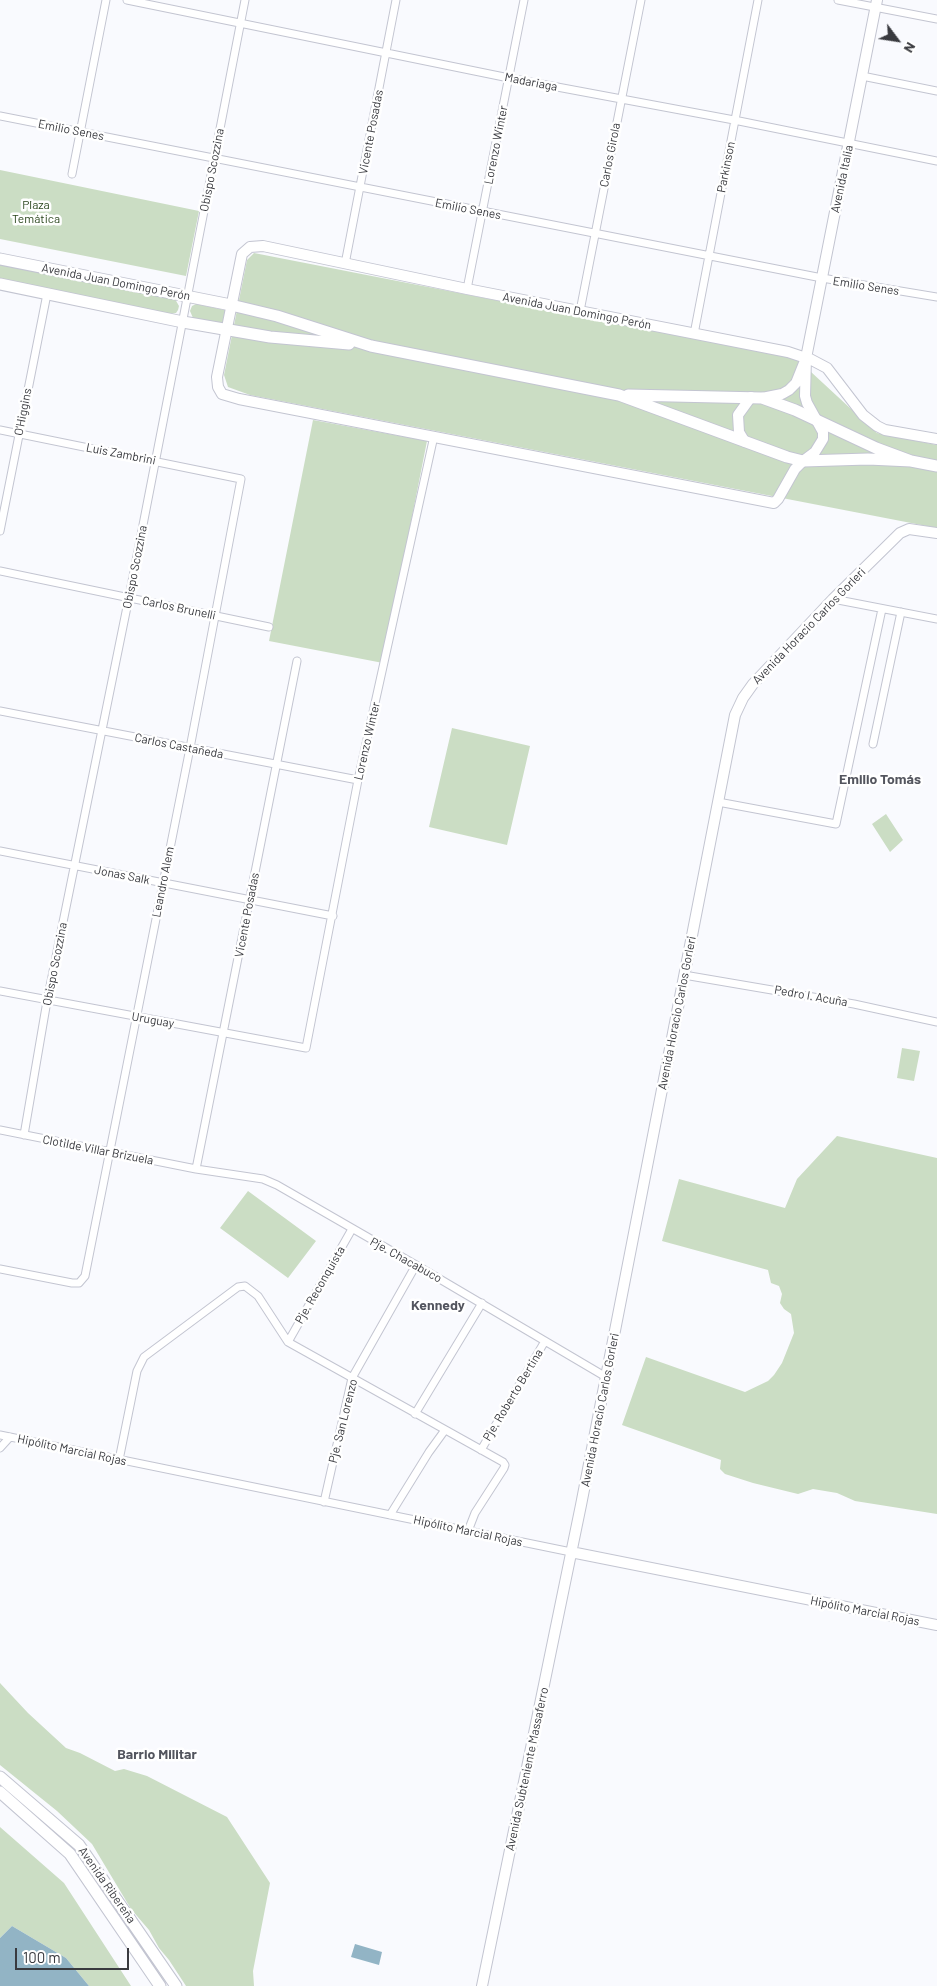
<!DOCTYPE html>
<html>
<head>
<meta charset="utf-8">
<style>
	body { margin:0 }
	#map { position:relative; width:937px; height:1986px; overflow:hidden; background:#f9fafe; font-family:Barlow,sans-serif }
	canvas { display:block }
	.north { position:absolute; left:872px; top:15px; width:50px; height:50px; -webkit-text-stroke:4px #fff; paint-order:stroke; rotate:121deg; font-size:14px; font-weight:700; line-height:20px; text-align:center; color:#393a3f }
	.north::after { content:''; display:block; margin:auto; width:18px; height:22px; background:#393a3f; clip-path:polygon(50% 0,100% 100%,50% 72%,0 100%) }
	.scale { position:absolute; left:15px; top:1948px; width:114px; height:22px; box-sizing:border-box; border:2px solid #393a3f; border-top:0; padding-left:6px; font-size:15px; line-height:18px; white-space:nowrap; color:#393a3f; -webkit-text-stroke:4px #fff; paint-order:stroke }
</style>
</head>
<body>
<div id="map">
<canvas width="937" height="1986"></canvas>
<div class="north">N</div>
<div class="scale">100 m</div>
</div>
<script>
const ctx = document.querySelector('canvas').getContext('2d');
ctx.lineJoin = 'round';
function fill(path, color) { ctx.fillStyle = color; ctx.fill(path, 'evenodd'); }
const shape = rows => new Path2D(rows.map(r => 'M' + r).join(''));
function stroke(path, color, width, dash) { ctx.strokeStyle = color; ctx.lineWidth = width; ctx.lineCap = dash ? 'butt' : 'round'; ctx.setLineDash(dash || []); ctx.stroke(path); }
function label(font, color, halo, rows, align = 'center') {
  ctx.font = font + ' Barlow,sans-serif'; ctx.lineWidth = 5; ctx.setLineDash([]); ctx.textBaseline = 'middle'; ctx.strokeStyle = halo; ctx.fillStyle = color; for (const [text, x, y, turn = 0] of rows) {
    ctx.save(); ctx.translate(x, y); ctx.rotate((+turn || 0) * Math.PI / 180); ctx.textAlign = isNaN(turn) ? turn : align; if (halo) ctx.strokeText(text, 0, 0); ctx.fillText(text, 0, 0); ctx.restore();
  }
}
fill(shape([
	[0,170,199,211,186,276,0,239],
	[254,253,797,359,877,433,937,445,937,528,250,395,228,387,224,375,247,260],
	[0,265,175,299,179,306,178,310,176,313,169,314,0,280],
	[196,304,225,310,226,313,223,324,193,318,190,311,192,306],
	[313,420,427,441,383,663,269,641],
	[452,728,530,746,507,845,429,827],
	[886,814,903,840,890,852,872,824],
	[902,1048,920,1051,914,1081,897,1078],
	[837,1136,937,1158,937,1514,855,1501,837,1493,813,1489,798,1494,753,1483,725,1474,720,1469,721,1460,622,1425,646,1357,745,1392,768,1381,774,1375,782,1363,794,1333,791,1314,784,1309,780,1303,782,1294,779,1286,771,1283,768,1270,662,1241,679,1179,785,1208,797,1179],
	[248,1191,316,1241,288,1278,220,1228],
	[0,1683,28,1713,66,1748,80,1753,115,1771,124,1769,147,1776,227,1817,270,1883,253,1971,254,1986,186,1986,169,1960,159,1948,149,1930,131,1909,92,1844,57,1811,0,1765],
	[0,1827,64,1883,131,1986,89,1986,66,1958,12,1926,0,1938]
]), '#cbddc4');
fill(shape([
	[12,1926,66,1958,89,1986,0,1986,0,1938],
	[355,1944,382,1952,379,1965,351,1957]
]), '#92b4c5');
const minor = shape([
	[127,0,509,78,734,120,937,161],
	[838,0,937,19],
	[862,76,937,91],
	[0,116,822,278,937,297],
	[72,174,106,0],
	[345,264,396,0],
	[467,289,524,0],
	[580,311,641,0],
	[694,334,758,0],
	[0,430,241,479,190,748,85,1276,79,1283,72,1283,0,1269],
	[0,531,47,294],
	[0,571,269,627],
	[833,599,937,619],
	[0,711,358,780],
	[873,744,901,612],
	[718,802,836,824,882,609],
	[0,851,333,916],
	[684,975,854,1004,937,1022],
	[0,991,306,1048,358,780,434,436],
	[0,1130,196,1169,263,1179,277,1185,416,1265,606,1377],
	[24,1135,47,1001,129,597,245,0],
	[196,1169,297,661],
	[288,1342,352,1229],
	[415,1414,482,1303],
	[0,1435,571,1552],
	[0,1448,10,1437],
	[481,1450,545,1341],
	[119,1460,137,1371,144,1357,238,1287,245,1286,258,1296,288,1342,503,1462,505,1465,504,1468,475,1513,468,1531],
	[324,1502,352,1378,416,1265],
	[390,1515,429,1452,445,1430]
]);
const secondary = shape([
	[877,0,806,358,805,396,807,403,823,432,823,439,815,452,803,461,795,469,778,499,774,503,239,399,222,394,218,387,217,377,242,254,250,247,263,246,467,289,788,352,806,358,810,359,827,368,863,415,877,426,885,430,937,439],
	[762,398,782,394,789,390,796,383,804,363],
	[745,442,739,432,738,415,751,397],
	[571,1552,937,1625],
	[482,1986,581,1505,735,715,743,698,753,684,833,599,900,533,909,529,937,533]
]);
const primary = shape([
	[0,259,231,305,277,316,371,346,619,395,787,457,803,461,868,459,911,461],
	[0,284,183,322,270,337,349,344],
	[628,395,762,398,795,410,876,448,911,461,937,466],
	[0,1777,79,1845,176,1986],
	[0,1792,70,1854,160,1986]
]);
stroke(minor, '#c3c5d1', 9);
stroke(secondary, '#c3c5d1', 12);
stroke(primary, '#c3c5d1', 13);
stroke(minor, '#fff', 7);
stroke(secondary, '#fff', 10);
stroke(primary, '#fff', 11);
label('12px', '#393a3f', '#fff', [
	["Madariaga",531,82,11],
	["Emilio Senes",71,130,11],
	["Vicente Posadas",371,132,-79],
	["Lorenzo Winter",496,145,-79],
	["Carlos Girola",610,155,-79],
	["Parkinson",726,167,-79],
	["Obispo Scozzina",212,170,-79],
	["Avenida Italia",842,179,-78],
	["Emilio Senes",468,209,11],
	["Avenida Juan Domingo Perón",116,282,11],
	["Emilio Senes",866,286,9],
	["Avenida Juan Domingo Perón",577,311,11],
	["O'Higgins",23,412,-79],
	["Luis Zambrini",121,454,11],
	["Obispo Scozzina",135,567,-79],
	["Carlos Brunelli",179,608,12],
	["Avenida Horacio Carlos Gorleri",809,626,-46],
	["Lorenzo Winter",367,741,-77],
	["Carlos Castañeda",179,746,11],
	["Jonas Salk",122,875,11],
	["Leandro Alem",163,882,-79],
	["Vicente Posadas",247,915,-79],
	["Obispo Scozzina",55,964,-79],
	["Pedro I. Acuña",811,996,10],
	["Avenida Horacio Carlos Gorleri",677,1013,-79],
	["Uruguay",153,1020,10],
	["Clotilde Villar Brizuela",98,1150,11],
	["Pje. Chacabuco",406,1260,29],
	["Pje. Reconquista",320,1285,-60],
	["Pje. Roberto Bertina",513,1395,-59],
	["Avenida Horacio Carlos Gorleri",600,1410,-79],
	["Pje. San Lorenzo",343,1421,-76],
	["Hipólito Marcial Rojas",72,1450,12],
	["Hipólito Marcial Rojas",468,1531,12],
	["Hipólito Marcial Rojas",865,1611,11],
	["Avenida Subteniente Massaferro",527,1769,-78],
	["Avenida Ribereña",107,1885,55]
]);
label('12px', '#28441b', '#fff', [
	["Plaza",36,205],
	["Temática",36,219]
]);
label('bold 14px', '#53555e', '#fff', [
	["Emilio Tomás",880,779],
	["Kennedy",438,1305],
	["Barrio Militar",157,1754]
]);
</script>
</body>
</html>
